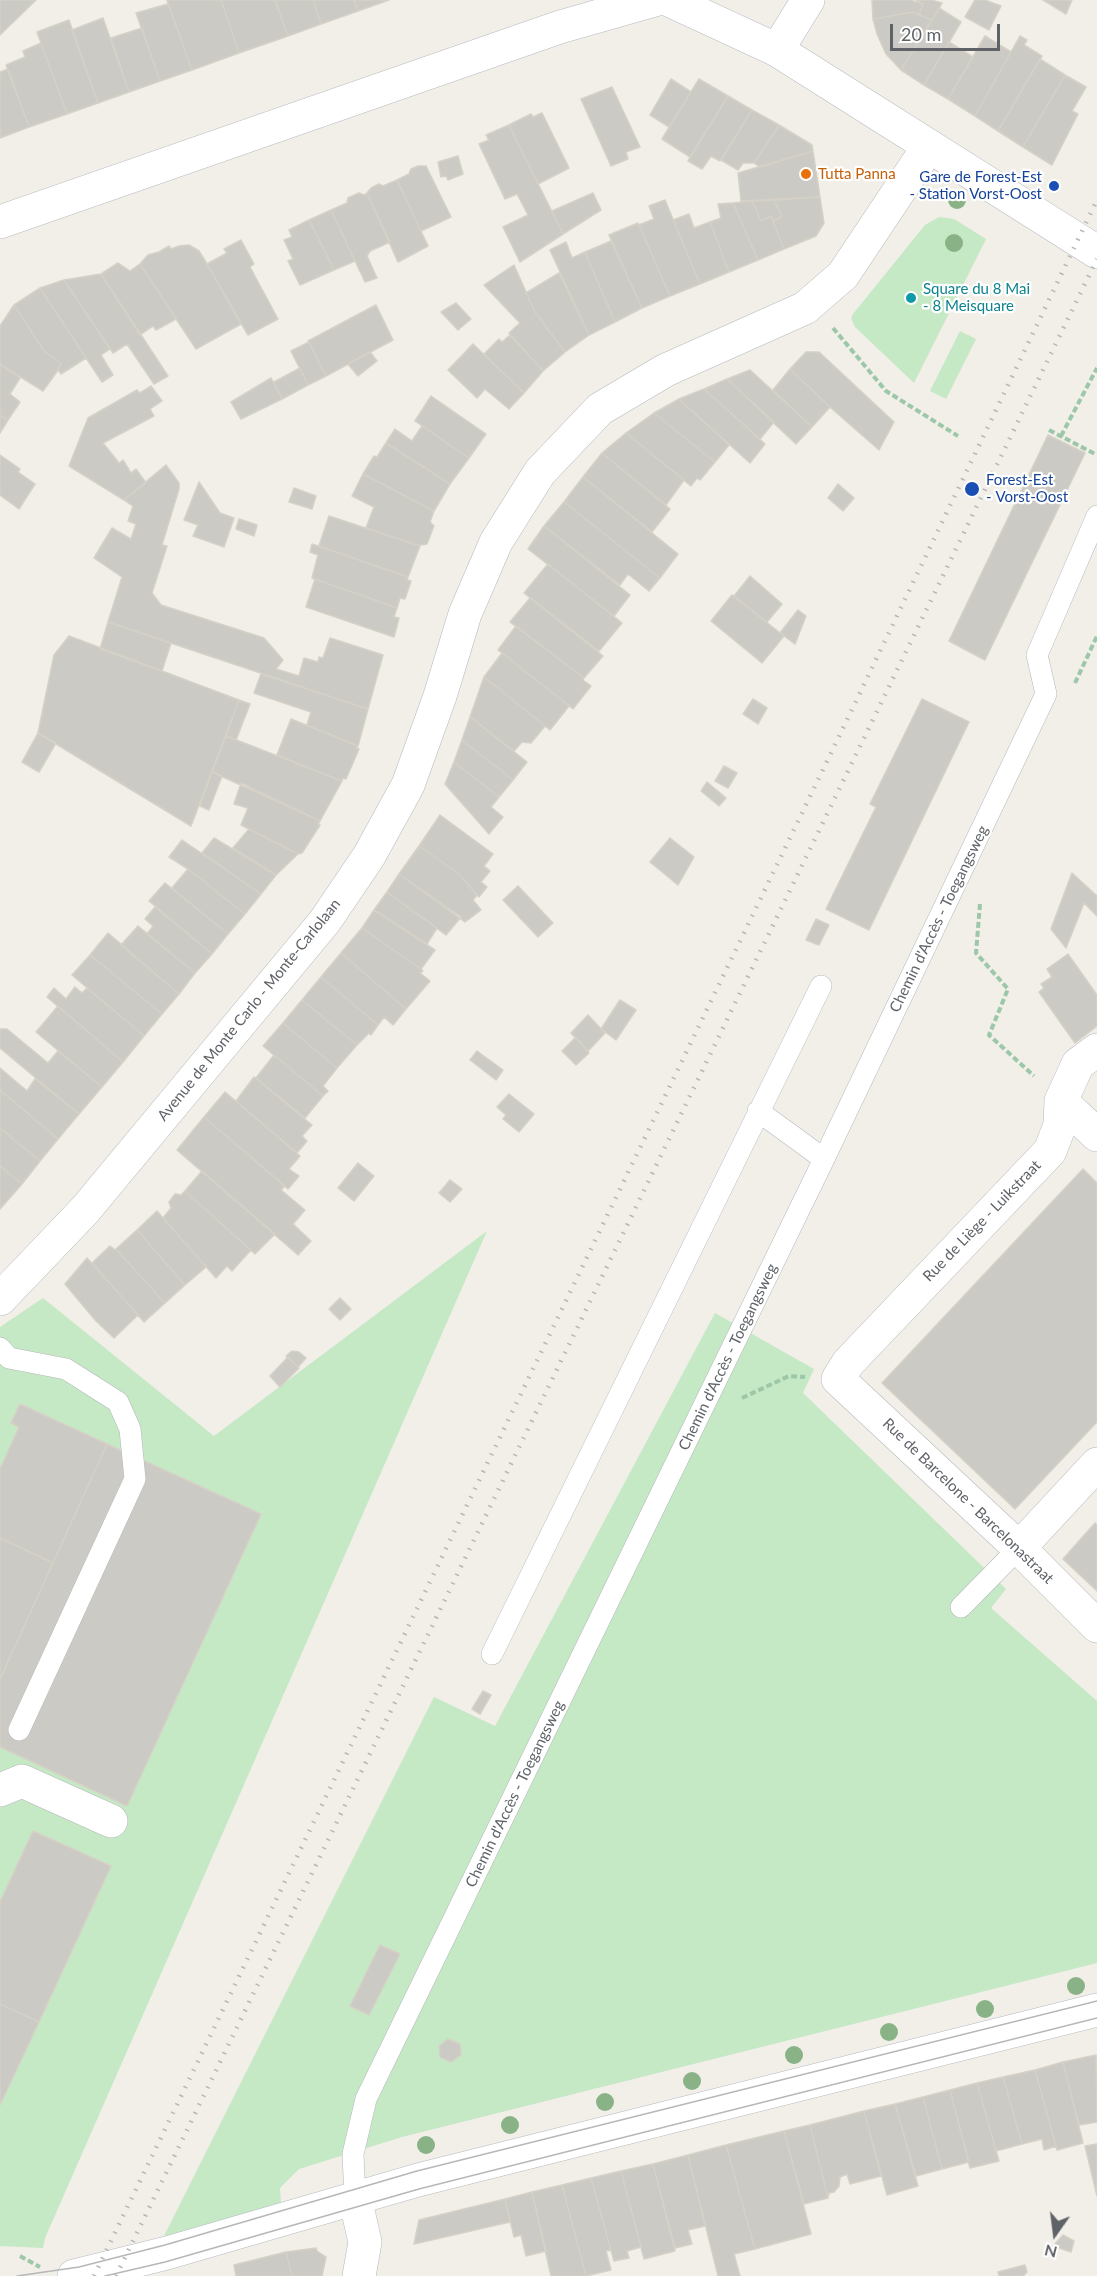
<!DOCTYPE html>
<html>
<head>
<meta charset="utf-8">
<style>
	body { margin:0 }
	#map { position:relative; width:1097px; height:2276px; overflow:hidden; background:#f1efe8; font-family:Lato,sans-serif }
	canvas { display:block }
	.north { position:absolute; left:1025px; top:2204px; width:60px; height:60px; -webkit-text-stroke:4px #fff; paint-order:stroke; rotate:194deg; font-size:16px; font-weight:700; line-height:24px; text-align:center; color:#5f6368 }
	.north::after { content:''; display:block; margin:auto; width:21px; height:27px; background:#5f6368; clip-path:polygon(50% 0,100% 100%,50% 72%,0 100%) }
	.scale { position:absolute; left:890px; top:24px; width:110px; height:27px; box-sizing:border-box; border:3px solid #5f6368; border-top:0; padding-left:8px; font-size:18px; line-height:21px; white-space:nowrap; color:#5f6368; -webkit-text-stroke:4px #fff; paint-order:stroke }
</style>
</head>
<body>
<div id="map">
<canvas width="1097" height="2276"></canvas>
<div class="north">N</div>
<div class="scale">20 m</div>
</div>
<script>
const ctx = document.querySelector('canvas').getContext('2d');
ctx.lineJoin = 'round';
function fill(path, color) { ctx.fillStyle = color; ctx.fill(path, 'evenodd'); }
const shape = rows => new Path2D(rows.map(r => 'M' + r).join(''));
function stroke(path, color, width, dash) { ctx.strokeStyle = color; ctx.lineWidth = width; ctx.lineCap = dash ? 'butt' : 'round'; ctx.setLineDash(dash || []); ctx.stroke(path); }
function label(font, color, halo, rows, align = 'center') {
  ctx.font = font + ' Lato,sans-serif'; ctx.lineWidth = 4.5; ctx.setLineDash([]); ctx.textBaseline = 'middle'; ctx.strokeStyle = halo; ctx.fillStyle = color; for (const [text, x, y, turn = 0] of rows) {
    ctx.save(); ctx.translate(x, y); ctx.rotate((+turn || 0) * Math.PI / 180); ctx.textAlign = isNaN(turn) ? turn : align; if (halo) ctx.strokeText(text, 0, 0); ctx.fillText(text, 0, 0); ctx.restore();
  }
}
fill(shape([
	[939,217,954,219,986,239,914,383,855,327,851,318,853,314,925,225],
	[960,331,976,339,946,399,930,391],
	[487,1231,45,2238,43,2248,0,2246,0,1327,43,1298,214,1436],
	[715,1313,814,1369,803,1393,1006,1589,991,1608,1097,1701,1097,1963,402,2137,299,2169,280,2188,281,2206,164,2236,434,1697,495,1726]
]), '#c5e8c5');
const building = shape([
	[0,0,36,0,0,35,0,0],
	[167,0,221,0,239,53,192,70,167,0],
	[221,0,275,0,288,36,239,53,221,0],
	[275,0,313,0,321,24,288,36,275,0],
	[313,0,354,0,358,11,321,24,313,0],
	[354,0,389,0,358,11,354,0],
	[872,0,910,0,923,4,919,15,913,12,873,19,872,0],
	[916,0,931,0,942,3,932,20,919,15,923,4,916,0],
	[975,0,985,0,1001,6,989,30,965,17,975,0],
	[1043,0,1072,0,1066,14,1043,0],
	[168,4,192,70,160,81,136,13,168,4],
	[939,8,961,22,924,85,901,70,939,8],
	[913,12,932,20,901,70,886,54,877,34,873,19,913,12],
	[103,18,129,92,98,103,72,30,103,18],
	[69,20,98,103,67,114,37,32,69,20],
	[142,28,160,81,129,92,111,38,142,28],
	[985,36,1011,52,975,116,948,99,985,36],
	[1020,36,1027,40,1024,45,1042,56,998,131,975,116,1020,36],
	[949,42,973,57,948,99,924,85,949,42],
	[41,43,67,114,29,127,6,65,25,57,23,51,41,43],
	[1040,59,1065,75,1023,147,998,131,1040,59],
	[8,69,29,127,0,138,0,72,8,69],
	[1065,75,1086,87,1072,111,1078,114,1052,165,1023,147,1065,75],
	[671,79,691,92,669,127,650,115,671,79],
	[699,79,728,96,690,157,662,139,699,79],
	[612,87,640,147,626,152,628,159,611,166,581,99,612,87],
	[728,96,752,110,720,161,711,156,702,169,688,161,728,96],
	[752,110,779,125,754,163,743,163,738,170,721,160,752,110],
	[542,113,569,168,538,184,509,125,531,114,533,117,542,113],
	[509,125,563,234,520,262,503,227,528,215,517,194,505,199,479,144,489,140,486,135,509,125],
	[779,125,812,145,813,151,760,167,754,163,779,125],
	[813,151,820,197,741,201,738,173,813,151],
	[458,156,463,174,448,180,446,176,441,177,438,162,458,156],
	[418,166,426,166,451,217,421,231,397,180,409,174,411,169,418,166],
	[397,180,428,246,398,262,367,193,371,188,379,184,383,186,397,180],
	[359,193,364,195,367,193,390,242,370,251,367,256,377,278,365,282,331,210,347,203,348,198,359,193],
	[593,193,601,210,563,234,552,211,593,193],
	[820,197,824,223,816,236,784,249,773,221,782,217,774,200,820,197],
	[665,200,700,284,670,296,639,225,654,219,649,206,665,200],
	[774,200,782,217,773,221,771,216,761,221,752,201,774,200],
	[752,201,761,221,771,216,784,249,758,260,733,203,752,201],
	[733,203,758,260,729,272,710,222,721,218,718,204,733,203],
	[331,210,355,261,334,270,309,220,331,210],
	[689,214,694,228,710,222,729,272,700,284,673,220,689,214],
	[309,220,334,270,300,285,288,261,293,259,284,240,292,237,289,230,309,220],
	[638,223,670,296,642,308,609,235,638,223],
	[241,240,254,264,250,267,278,319,248,335,207,264,227,253,224,249,241,240],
	[611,241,642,308,615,322,585,252,611,241],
	[566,242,572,258,585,252,615,322,589,335,550,250,566,242],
	[189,245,199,251,207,264,241,324,196,349,140,264,148,255,159,252,169,246,171,249,179,246,189,245],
	[118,263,130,271,140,264,176,319,156,330,153,326,140,335,101,274,118,263],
	[514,265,535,312,565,352,543,371,509,333,520,323,484,285,514,265],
	[559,273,589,335,565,352,535,312,526,293,559,273],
	[101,274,168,376,154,384,127,344,113,353,64,280,101,274],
	[64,280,110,349,101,355,113,375,102,382,40,288,64,280],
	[40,288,86,358,61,374,58,370,61,363,44,351,14,305,40,288],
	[456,303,471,319,458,330,441,312,456,303],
	[14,305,44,351,61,363,58,370,43,391,0,364,0,326,14,305],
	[376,305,393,340,326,376,308,341,376,305],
	[510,335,543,371,524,393,484,354,499,339,502,342,510,335],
	[309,342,326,376,308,385,291,351,309,342],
	[473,344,524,393,509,409,485,389,477,398,448,370,473,344],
	[370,352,377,361,358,376,348,364,370,352],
	[806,352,819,352,894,422,879,450,830,407,790,369,806,352],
	[0,364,20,378,10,394,20,402,8,420,0,415,0,364],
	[300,368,308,385,282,399,274,382,300,368],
	[790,369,830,407,812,427,773,390,790,369],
	[750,370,812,427,796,444,727,379,750,370],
	[271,378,282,399,241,419,231,402,271,378],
	[727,379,774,422,760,439,704,389,727,379],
	[151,386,162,401,150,409,154,416,103,443,119,463,123,460,131,473,136,469,146,483,124,500,69,466,88,418,137,390,140,393,151,386],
	[704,389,765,444,750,463,679,399,704,389],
	[431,396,486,434,469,458,415,421,431,396],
	[679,399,729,445,715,462,654,413,679,399],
	[654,413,715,462,700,480,697,478,691,486,626,433,654,413],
	[0,415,8,420,0,433,0,415],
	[422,426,469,458,450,484,386,443,395,429,412,441,422,426],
	[626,433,684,480,666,505,602,453,626,433],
	[1048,435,1085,453,985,660,949,641,1048,435],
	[386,443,450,484,434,511,363,474,374,456,377,457,386,443],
	[602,453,670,509,652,532,583,477,602,453],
	[0,455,20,469,18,472,35,484,19,509,0,495,0,455],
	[166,465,179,483,179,489,162,545,167,546,152,593,161,605,264,638,283,660,276,669,299,676,304,658,318,662,319,657,323,658,330,638,383,655,368,709,108,622,122,577,94,558,112,528,131,539,136,524,128,521,133,506,124,500,166,465],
	[363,474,434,511,430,522,434,526,427,544,420,545,420,546,366,528,374,507,352,496,363,474],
	[583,477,678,554,660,578,564,502,583,477],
	[199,482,220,513,234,518,224,547,193,536,198,525,184,520,199,482],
	[838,484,854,498,843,511,828,498,838,484],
	[294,488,316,496,312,509,289,502,294,488],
	[564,502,660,578,649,591,628,574,620,585,544,526,564,502],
	[329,516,420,546,408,577,319,546,329,516],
	[239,519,257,525,254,536,236,529,239,519],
	[544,526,630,595,614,616,528,549,544,526],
	[312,544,408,577,407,580,411,581,405,599,400,598,397,608,312,578,318,555,310,552,312,544],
	[548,564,622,623,599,651,524,593,548,564],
	[750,576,782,604,767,622,734,596,750,576],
	[315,579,397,608,394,617,399,618,394,637,306,607,315,579],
	[732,595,784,636,762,663,711,621,732,595],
	[530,598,603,656,584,678,510,622,530,598],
	[798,610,806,616,795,644,780,633,798,610],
	[108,622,171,643,162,671,100,649,108,622],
	[516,626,584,678,583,680,591,686,573,709,498,650,516,626],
	[69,636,239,700,191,826,38,733,54,655,69,636],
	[502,653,569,706,550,730,484,677,502,653],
	[261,674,368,709,358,746,307,725,311,712,254,693,261,674],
	[484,677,545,726,531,743,522,742,514,751,470,717,484,677],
	[753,699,767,708,758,724,743,714,753,699],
	[922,699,969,722,869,930,826,909,876,807,870,804,922,699],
	[239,700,250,704,236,740,226,736,239,700],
	[470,717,527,762,513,780,462,740,470,717],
	[291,719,358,746,356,748,359,749,346,779,343,778,342,781,277,755,291,719],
	[38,733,56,743,39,772,22,762,38,733],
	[226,736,342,781,320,821,212,772,226,736],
	[462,740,513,780,499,797,454,762,462,740],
	[454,762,499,797,491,807,503,817,489,834,445,784,454,762],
	[724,766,737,773,728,788,715,781,724,766],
	[212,772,222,776,209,810,200,806,212,772],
	[707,782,726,798,719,806,701,791,707,782],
	[241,783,320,821,318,824,320,825,302,853,298,854,241,825,248,808,234,804,241,783],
	[440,815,493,854,484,866,490,871,481,882,487,887,479,897,459,874,419,846,440,815],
	[249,829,298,854,276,875,233,848,249,829],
	[214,838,276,875,261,894,202,853,214,838],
	[670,838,694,857,678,885,650,862,670,838],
	[182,840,261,894,245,914,188,869,169,857,182,840],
	[419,846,459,874,477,895,473,900,481,910,465,922,399,874,419,846],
	[188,869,245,914,228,934,172,888,188,869],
	[1072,873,1097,896,1097,916,1084,903,1066,948,1051,929,1072,873],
	[399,874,461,917,446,935,387,892,399,874],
	[165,883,228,934,212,954,149,901,165,883],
	[518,886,553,923,538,937,503,900,518,886],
	[387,892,437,928,427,944,374,910,387,892],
	[155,907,212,954,195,973,147,934,153,926,145,919,155,907],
	[374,910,435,950,421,969,362,928,374,910],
	[816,919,829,925,819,945,806,940,816,919],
	[138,926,195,973,179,994,121,945,138,926],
	[362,928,421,969,423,971,420,973,430,981,406,1009,341,953,362,928],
	[108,933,179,994,162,1014,90,955,108,933],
	[341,953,406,1009,393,1025,384,1017,378,1025,321,977,341,953],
	[1068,954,1097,995,1097,1026,1075,1043,1039,992,1044,988,1041,984,1052,977,1047,969,1068,954],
	[90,955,162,1014,144,1036,72,975,90,955],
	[321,977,378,1025,371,1035,369,1033,357,1045,302,1000,321,977],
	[75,987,82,993,87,988,144,1036,123,1062,47,997,54,988,66,999,75,987],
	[302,1000,357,1045,337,1068,283,1023,302,1000],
	[620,1000,636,1010,616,1040,601,1029,620,1000],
	[58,1006,123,1062,102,1087,36,1032,58,1006],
	[588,1015,605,1033,588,1051,571,1033,588,1015],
	[283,1023,337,1068,323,1086,328,1091,323,1096,263,1046,283,1023],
	[0,1029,7,1029,48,1063,58,1051,102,1087,79,1114,0,1048,0,1029],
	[576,1037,589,1053,576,1065,562,1051,576,1037],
	[477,1051,503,1070,496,1080,470,1060,477,1051],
	[274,1055,323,1096,305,1118,256,1078,274,1055],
	[0,1068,27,1091,35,1079,79,1114,58,1139,0,1090,0,1068],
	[254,1077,312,1125,302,1136,307,1141,297,1153,236,1101,254,1077],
	[0,1090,58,1139,40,1161,0,1128,0,1090],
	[225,1092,300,1156,289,1169,299,1176,288,1189,204,1117,225,1092],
	[509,1094,534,1114,519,1132,503,1119,506,1115,497,1107,509,1094],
	[204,1117,285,1186,281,1190,305,1210,293,1224,311,1241,298,1255,177,1150,204,1117],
	[0,1128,40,1161,22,1184,0,1166,0,1128],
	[358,1163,374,1176,354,1201,338,1188,358,1163],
	[0,1166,22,1184,0,1209,0,1166],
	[1083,1169,1097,1183,1097,1422,1015,1509,882,1383,1083,1169],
	[202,1171,275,1234,255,1254,185,1191,202,1171],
	[450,1180,462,1189,450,1202,439,1193,450,1180],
	[185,1191,251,1250,232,1271,227,1266,216,1278,163,1218,171,1208,169,1202,175,1194,181,1195,185,1191],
	[157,1211,206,1267,185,1285,137,1230,157,1211],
	[137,1230,185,1285,165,1303,116,1249,137,1230],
	[110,1246,115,1250,116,1249,165,1303,144,1322,92,1263,110,1246],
	[87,1258,138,1315,114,1338,96,1321,65,1284,87,1258],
	[340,1298,351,1309,340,1320,329,1309,340,1298],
	[292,1351,299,1352,306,1358,298,1367,286,1356,292,1351],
	[288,1357,299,1368,280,1387,270,1376,288,1357],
	[20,1404,107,1444,53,1563,0,1538,0,1469,19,1427,11,1423,20,1404],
	[107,1444,261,1514,127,1806,0,1747,0,1679,107,1444],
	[1095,1523,1097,1525,1097,1591,1063,1559,1095,1523],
	[0,1538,53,1563,1,1677,0,1677,0,1538],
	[483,1691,491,1695,480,1714,472,1709,483,1691],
	[33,1831,111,1866,39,2022,0,2004,0,1902,33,1831],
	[380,1945,400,1954,369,2015,350,2006,380,1945],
	[0,2004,39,2022,0,2105,0,2004],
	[448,2039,460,2044,461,2055,451,2062,440,2057,439,2046,448,2039],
	[1096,2055,1097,2122,1079,2125,1063,2062,1096,2055],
	[1063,2062,1083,2143,1057,2150,1035,2070,1063,2062],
	[1035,2070,1056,2146,1044,2150,1042,2139,1022,2144,1003,2077,1035,2070],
	[1003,2077,1022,2144,996,2151,977,2083,1003,2077],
	[977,2083,999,2161,970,2168,950,2090,977,2083],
	[950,2090,969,2162,942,2169,923,2097,950,2090],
	[923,2097,942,2169,916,2176,895,2104,923,2097],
	[895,2104,918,2186,887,2195,864,2111,895,2104],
	[864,2111,881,2176,850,2184,847,2174,840,2177,839,2186,834,2192,829,2193,828,2198,810,2125,864,2111],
	[810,2125,828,2198,804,2204,784,2131,810,2125],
	[784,2131,811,2234,755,2249,726,2145,784,2131],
	[1097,2144,1097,2196,1085,2146,1097,2144],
	[726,2145,755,2249,734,2254,740,2276,718,2276,688,2155,726,2145],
	[688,2155,705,2226,688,2230,692,2244,675,2248,653,2164,688,2155],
	[653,2164,675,2251,644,2259,621,2171,653,2164],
	[621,2171,641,2247,627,2251,629,2258,614,2261,591,2178,621,2171],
	[591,2178,611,2250,606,2251,611,2270,586,2276,562,2185,591,2178],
	[562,2185,586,2276,551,2276,532,2192,562,2185],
	[532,2192,546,2251,526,2256,521,2235,514,2237,505,2199,532,2192],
	[505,2199,510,2222,414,2244,419,2220,505,2199],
	[1063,2235,1074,2241,1071,2252,1053,2246,1063,2235],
	[316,2248,317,2251,326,2257,322,2276,292,2276,286,2252,316,2248],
	[286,2252,292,2276,236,2276,234,2265,286,2252],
	[1025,2265,1027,2272,1023,2276,999,2276,998,2272,1025,2265]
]);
fill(building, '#cccac5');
stroke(building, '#d6d1c6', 1.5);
const lane = shape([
	[758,1111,824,1159],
	[0,1348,9,1358,66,1369,118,1402,130,1429,135,1479,19,1730],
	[961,1607,1019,1548],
	[492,1654,821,986],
	[355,2198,353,2154,366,2099,824,1159,1046,694,1037,655,1097,516]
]);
const street = shape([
	[777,50,808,0],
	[1097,1050,1078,1064,1061,1101,1060,1125,1050,1151,848,1363,838,1379,1019,1548,1097,1626],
	[1061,1101,1097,1135],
	[0,1299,85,1210,325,921,369,856,408,785,440,696,465,614,496,542,540,472,600,409,666,370,805,308,843,275,929,146],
	[1019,1548,1097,1464],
	[0,1790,22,1781,111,1821],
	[355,2198,365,2242,359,2276]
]);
const secondary = shape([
	[669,0,777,50,1097,252],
	[0,222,560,27,655,0],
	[74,2276,167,2253,418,2180,1097,2010]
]);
stroke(lane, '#b5b8bc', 22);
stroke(street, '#b5b8bc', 34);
stroke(secondary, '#b6babf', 34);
stroke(shape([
	[833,328,886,391,958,436],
	[1049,430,1097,455],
	[1061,436,1097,368],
	[1075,683,1097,636],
	[980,904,976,953,1008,989,989,1035,1034,1076],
	[742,1398,789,1376,805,1377],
	[20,2256,40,2267]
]), '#9cc7a9', 4, [6, 3]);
stroke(lane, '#fff', 21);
stroke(street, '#fff', 33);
stroke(secondary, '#fff', 33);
stroke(shape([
	[17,2276,79,2267,165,2245,417,2171,1097,2001],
	[105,2276,165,2262,419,2189,1097,2018]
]), '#b6b7b8', 1.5);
stroke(shape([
	[94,2276,832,751,1097,200],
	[116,2276,1097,259]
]), '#b6b7b8', 4.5, [1.5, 8]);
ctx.fillStyle = '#89b387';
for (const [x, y] of [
	[957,200],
	[954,243],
	[1076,1986],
	[985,2009],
	[889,2032],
	[794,2055],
	[692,2081],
	[605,2102],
	[510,2125],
	[426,2145]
]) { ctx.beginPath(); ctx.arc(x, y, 9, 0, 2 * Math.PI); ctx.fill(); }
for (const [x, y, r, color] of [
	[806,174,6,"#e8710a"],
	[1054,186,6,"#1a4fb4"],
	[911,298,6,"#0f9aa8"],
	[972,489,8,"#1a4fb4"]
]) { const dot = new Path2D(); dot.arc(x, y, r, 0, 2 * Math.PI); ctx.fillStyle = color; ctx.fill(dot); stroke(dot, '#fff', 2); }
label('15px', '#c56008', '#fff', [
	["Tutta Panna",818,174]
], 'left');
label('15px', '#164399', '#fff', [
	["Gare de Forest-Est",1042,177],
	["- Station Vorst-Oost",1042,194],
	["Forest-Est",986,480,"left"],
	["- Vorst-Oost",986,497,"left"]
], 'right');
label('15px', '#0d838f', '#fff', [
	["Square du 8 Mai",923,289],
	["- 8 Meisquare",923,306]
], 'left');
label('15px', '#5f6368', '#fff', [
	["Chemin d'Accès - Toegangsweg",939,919,-64],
	["Avenue de Monte Carlo - Monte-Carlolaan",249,1010,-51],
	["Rue de Liège - Luikstraat",982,1221,-46],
	["Chemin d'Accès - Toegangsweg",728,1357,-64],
	["Rue de Barcelone - Barcelonastraat",968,1501,44],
	["Chemin d'Accès - Toegangsweg",515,1794,-64]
]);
</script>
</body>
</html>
